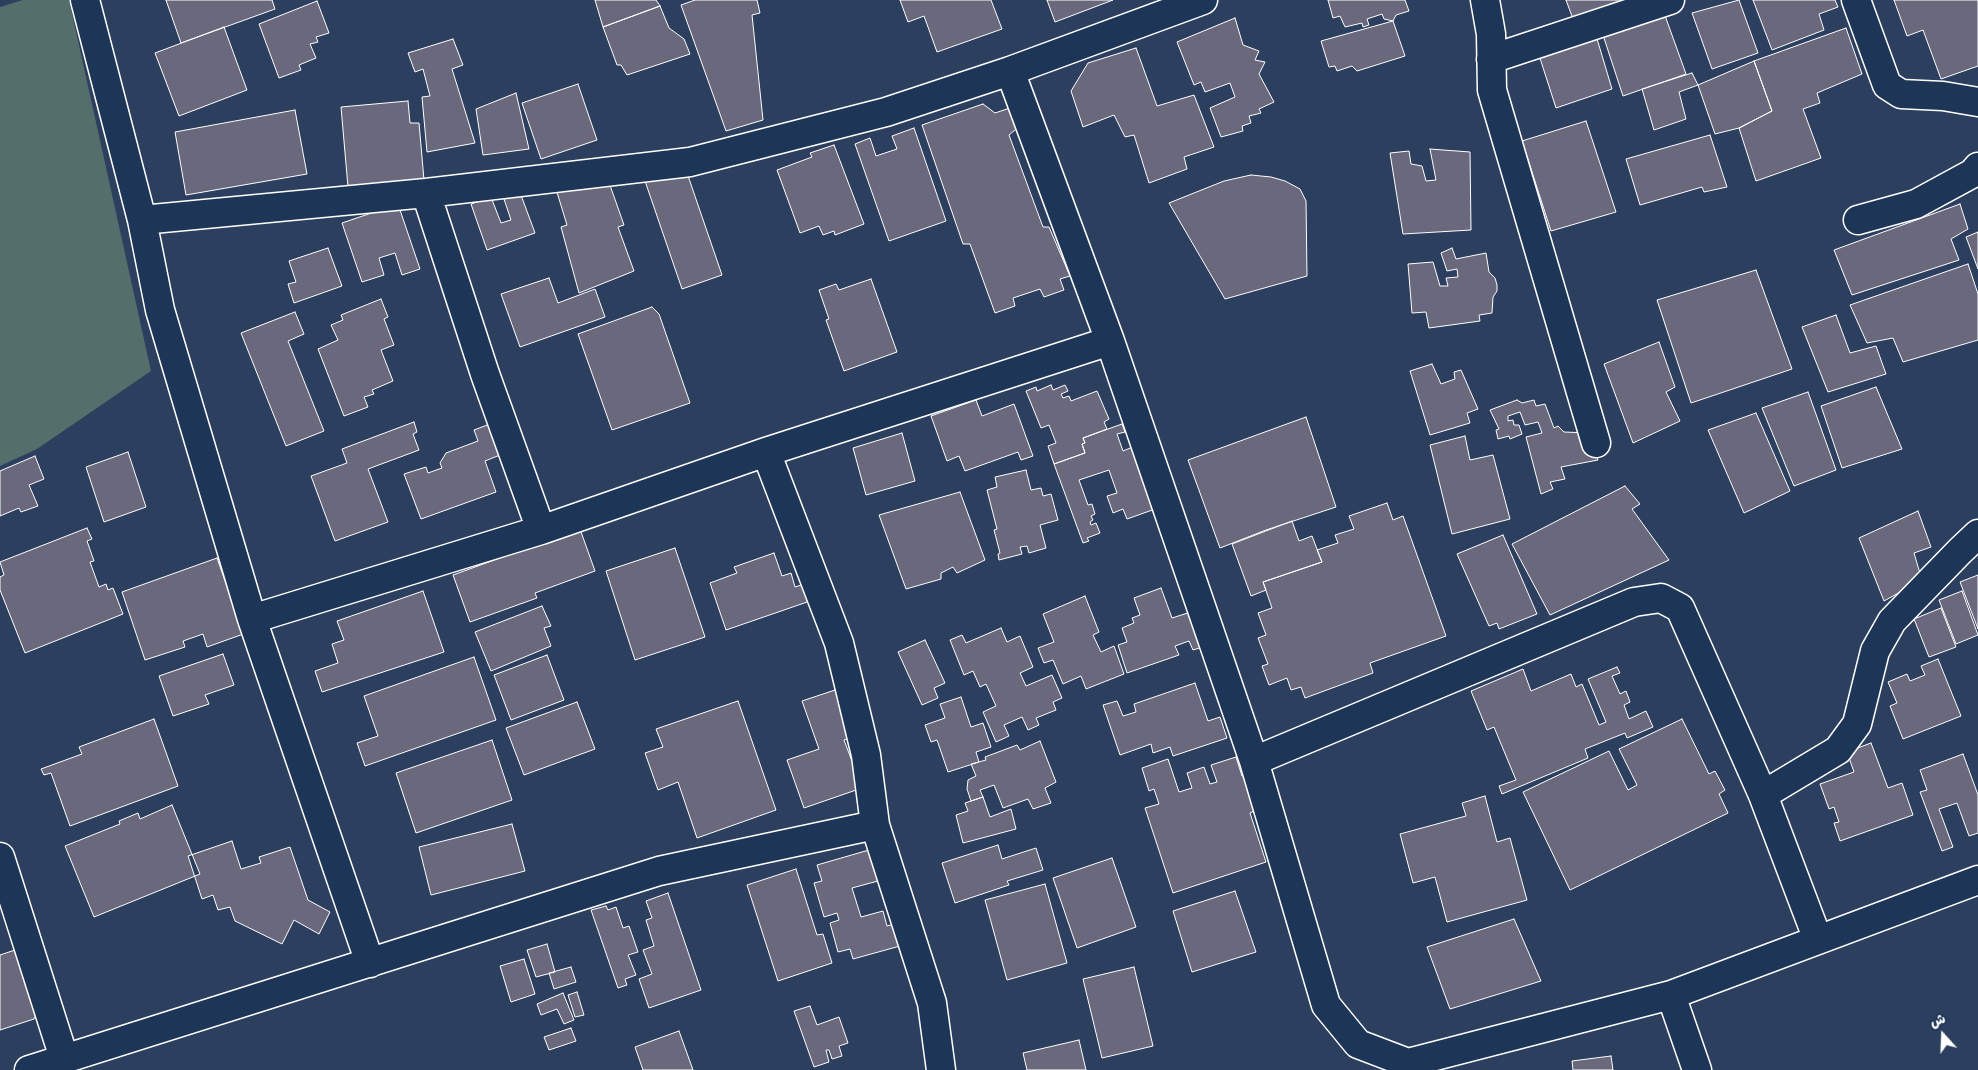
<!DOCTYPE html>
<html>
<head>
<meta charset="utf-8">
<style>
	body { margin:0 }
	#map { position:relative; width:1978px; height:1070px; overflow:hidden; background:#2c3f5e; font-family:Sriracha,"Playpen Sans Arabic",sans-serif }
	canvas { display:block }
	.north { position:absolute; left:1918px; top:1010px; width:50px; height:50px; -webkit-text-stroke:4px #1d3557; paint-order:stroke; rotate:340deg; font-size:14px; font-weight:700; line-height:20px; text-align:center; color:#fff }
	.north::after { content:''; display:block; margin:auto; width:18px; height:22px; background:#fff; clip-path:polygon(50% 0,100% 100%,50% 72%,0 100%) }
</style>
</head>
<body>
<div id="map">
<canvas width="1978" height="1070"></canvas>
<div class="north">ش</div>
</div>
<script>
const ctx = document.querySelector('canvas').getContext('2d');
ctx.lineJoin = 'round';
function fill(path, color) { ctx.fillStyle = color; ctx.fill(path, 'evenodd'); }
const shape = rows => new Path2D(rows.map(r => 'M' + r).join(''));
function stroke(path, color, width, dash) { ctx.strokeStyle = color; ctx.lineWidth = width; ctx.lineCap = dash ? 'butt' : 'round'; ctx.setLineDash(dash || []); ctx.stroke(path); }
fill(shape([
	[23,0,69,0,151,371,37,449,0,466,0,7]
]), '#546e6b');
const building = shape([
	[166,0,272,0,275,9,181,43,166,0],
	[595,0,656,0,660,6,603,27,595,0],
	[695,0,757,0,760,13,752,15,763,120,726,131,681,5,695,0],
	[900,0,991,0,1002,29,937,52,924,16,908,22,900,0],
	[1047,0,1113,0,1055,22,1047,0],
	[1328,0,1405,0,1409,11,1396,15,1393,21,1384,19,1382,14,1367,19,1369,25,1363,27,1362,23,1345,27,1340,16,1333,18,1328,0],
	[1566,0,1651,0,1576,27,1566,0],
	[1739,0,1758,53,1712,69,1692,13,1739,0],
	[1753,0,1835,0,1838,7,1819,14,1824,30,1772,50,1753,0],
	[1894,0,1978,0,1978,66,1941,79,1923,30,1907,36,1894,0],
	[317,1,329,33,316,37,318,42,310,44,316,58,299,65,301,70,279,78,259,24,317,1],
	[660,6,669,28,684,39,690,54,627,75,621,65,617,65,603,27,660,6],
	[1663,10,1686,74,1623,96,1602,32,1663,10],
	[1235,18,1243,45,1259,51,1255,60,1265,62,1259,74,1274,102,1259,109,1261,113,1249,116,1251,123,1242,126,1243,131,1221,137,1210,108,1235,97,1230,83,1205,92,1201,82,1194,85,1177,42,1235,18],
	[1393,21,1405,56,1357,71,1352,66,1337,71,1335,66,1329,67,1321,41,1393,21],
	[224,27,247,90,179,116,155,53,224,27],
	[1846,28,1862,74,1817,93,1820,103,1803,109,1821,158,1756,181,1739,128,1772,111,1754,61,1846,28],
	[1595,32,1612,89,1556,108,1538,52,1595,32],
	[453,39,463,65,452,69,475,143,427,152,422,97,430,96,423,69,415,72,408,53,453,39],
	[1136,48,1157,106,1194,95,1214,147,1184,157,1187,169,1149,183,1134,135,1125,137,1114,115,1083,127,1071,91,1088,63,1136,48],
	[1754,61,1772,111,1739,128,1715,134,1698,85,1754,61],
	[1692,73,1698,85,1679,92,1686,119,1654,130,1642,89,1692,73],
	[578,84,597,140,541,159,522,103,578,84],
	[516,93,529,149,483,155,476,109,516,93],
	[408,101,410,123,419,123,424,180,348,187,341,107,408,101],
	[983,104,995,113,1013,107,1021,125,1009,135,1043,227,1049,227,1070,276,1060,279,1064,290,1044,297,1040,289,1013,298,1015,306,995,313,970,244,963,244,922,125,983,104],
	[295,110,307,174,186,195,175,132,295,110],
	[1586,121,1616,212,1551,231,1522,141,1586,121],
	[914,128,946,221,889,241,855,144,870,138,876,156,897,149,892,136,914,128],
	[1710,135,1727,187,1704,192,1702,187,1640,205,1626,159,1710,135],
	[834,145,864,224,835,235,834,231,823,235,819,226,800,233,777,170,812,157,810,153,834,145],
	[1430,149,1470,152,1471,230,1403,234,1390,153,1409,151,1411,164,1422,166,1426,181,1436,180,1430,149],
	[685,167,722,275,682,289,645,181,685,167],
	[605,171,624,225,618,227,634,271,579,293,561,227,567,225,556,189,605,171],
	[1251,175,1271,177,1285,181,1300,189,1306,201,1307,276,1225,299,1169,203,1224,181,1251,175],
	[518,187,535,233,487,250,471,204,491,197,501,223,511,220,502,193,518,187],
	[398,204,420,269,402,275,395,253,379,258,384,275,362,282,342,223,398,204],
	[1960,204,1968,229,1951,239,1959,260,1852,295,1834,250,1960,204],
	[1978,232,1978,269,1966,237,1978,232],
	[328,248,342,286,294,303,288,284,296,282,289,261,328,248],
	[1452,248,1456,259,1486,253,1489,272,1495,278,1497,285,1497,291,1493,297,1492,313,1479,315,1480,321,1429,328,1426,312,1412,313,1408,264,1433,262,1440,286,1448,286,1446,278,1458,277,1457,269,1447,271,1441,253,1452,248],
	[1968,264,1978,294,1978,340,1903,362,1893,338,1867,343,1850,305,1968,264],
	[1756,270,1792,369,1691,403,1657,300,1756,270],
	[549,278,558,303,595,289,605,317,520,347,501,294,549,278],
	[871,279,897,352,844,371,826,320,829,319,819,290,836,284,839,290,871,279],
	[381,299,388,317,384,319,394,345,381,350,393,381,372,390,374,394,364,397,368,407,344,416,318,349,338,340,331,325,343,320,341,315,381,299],
	[652,307,659,314,690,403,612,430,578,334,652,307],
	[295,312,304,334,288,341,324,431,286,446,241,333,295,312],
	[1836,315,1850,353,1876,346,1886,374,1828,392,1802,327,1836,315],
	[1659,342,1675,387,1666,392,1680,421,1633,443,1604,364,1659,342],
	[1432,364,1441,384,1455,379,1454,372,1461,370,1478,409,1467,413,1470,423,1430,435,1410,371,1432,364],
	[1051,385,1053,390,1065,385,1068,391,1061,394,1063,398,1069,396,1071,401,1097,391,1109,419,1104,422,1107,429,1083,438,1085,443,1082,444,1085,453,1054,464,1048,446,1056,443,1049,425,1041,428,1026,391,1036,387,1037,391,1051,385],
	[1876,387,1902,449,1842,468,1821,406,1876,387],
	[1808,392,1836,470,1794,486,1762,408,1808,392],
	[976,400,982,416,1014,404,1033,456,1021,460,1018,452,965,471,959,456,947,461,931,416,976,400],
	[1517,400,1522,403,1534,400,1536,406,1545,404,1554,428,1558,426,1564,432,1589,433,1598,460,1561,467,1565,479,1550,482,1553,489,1541,494,1526,437,1542,433,1538,422,1525,425,1520,412,1508,416,1508,421,1513,420,1514,425,1519,425,1522,434,1510,439,1509,436,1498,439,1496,430,1499,429,1490,410,1517,400],
	[1756,413,1790,491,1744,513,1708,430,1756,413],
	[1306,417,1336,507,1266,530,1220,548,1188,460,1306,417],
	[414,422,417,432,413,434,419,450,368,469,388,522,335,541,311,476,347,463,342,449,414,422],
	[490,424,500,455,485,461,496,492,421,519,404,474,426,467,428,473,442,468,440,463,446,453,478,441,474,430,490,424],
	[1122,424,1125,432,1117,434,1123,451,1135,446,1158,508,1127,519,1123,509,1113,513,1107,496,1117,493,1109,470,1079,480,1088,505,1092,504,1095,514,1091,516,1093,520,1090,522,1091,525,1096,523,1100,533,1087,538,1089,541,1083,543,1054,464,1085,453,1082,444,1085,443,1083,438,1122,424],
	[902,433,915,481,866,495,853,448,902,433],
	[1465,436,1470,460,1493,455,1510,519,1452,534,1430,445,1465,436],
	[128,452,146,507,104,522,86,467,128,452],
	[35,456,44,479,29,485,38,506,21,512,19,508,0,516,0,471,35,456],
	[1026,470,1031,490,1041,488,1043,496,1051,494,1058,520,1040,525,1046,548,1029,553,1027,546,1020,547,1022,554,999,560,998,554,1000,553,994,530,997,529,987,490,997,487,995,477,1026,470],
	[1625,486,1640,504,1632,509,1669,560,1550,615,1512,544,1625,486],
	[960,492,985,560,957,573,953,567,941,573,941,579,906,589,879,515,960,492],
	[1387,503,1393,520,1403,516,1446,636,1370,663,1373,673,1305,698,1301,687,1291,690,1287,678,1269,685,1262,666,1268,664,1258,638,1266,635,1258,613,1272,608,1263,582,1322,562,1317,550,1338,543,1335,535,1354,529,1349,516,1387,503],
	[1918,511,1931,547,1914,553,1922,580,1884,601,1859,538,1918,511],
	[1292,521,1299,541,1312,536,1322,562,1263,582,1266,590,1251,596,1232,544,1292,521],
	[87,528,92,539,87,541,94,561,90,562,99,587,106,584,108,590,113,588,123,614,25,653,0,590,0,577,4,575,0,562,87,528],
	[580,529,595,571,535,593,537,598,470,622,453,575,580,529],
	[1503,535,1537,614,1499,629,1497,623,1489,626,1457,554,1503,535],
	[675,548,705,637,635,660,606,571,675,548],
	[774,553,782,576,791,573,795,587,807,583,813,600,726,630,710,583,737,573,734,567,774,553],
	[217,558,236,612,249,632,207,647,203,634,183,641,185,647,145,660,122,592,217,558],
	[1978,575,1978,629,1960,582,1978,575],
	[1161,588,1172,618,1194,611,1206,646,1193,650,1189,641,1175,646,1179,655,1127,673,1118,645,1127,642,1122,628,1134,623,1132,618,1140,615,1134,598,1161,588],
	[423,591,444,652,322,692,315,671,338,663,332,644,344,640,337,621,423,591],
	[1962,591,1978,635,1956,644,1939,600,1962,591],
	[1085,596,1099,632,1093,635,1101,652,1114,646,1124,674,1086,689,1081,676,1063,684,1053,660,1044,663,1038,648,1054,642,1043,614,1085,596],
	[542,606,551,626,544,628,551,646,491,671,475,632,542,606],
	[1941,608,1956,647,1929,657,1914,619,1941,608],
	[1001,628,1007,642,1020,636,1033,667,1020,673,1026,686,1052,675,1062,698,1053,702,1056,710,1036,718,1039,725,1028,730,1022,717,1004,725,1009,736,996,742,983,712,996,706,986,684,980,687,973,671,964,675,950,640,962,635,966,643,1001,628],
	[925,640,945,683,934,688,938,698,922,705,898,652,925,640],
	[223,654,234,685,205,695,209,704,173,716,159,676,223,654],
	[547,655,564,700,511,720,494,675,547,655],
	[474,657,496,720,365,766,357,743,378,736,364,696,474,657],
	[1938,659,1961,716,1903,739,1890,706,1897,703,1888,682,1907,674,1910,681,1925,675,1921,666,1938,659],
	[1617,667,1620,673,1612,676,1620,694,1626,691,1630,702,1624,705,1629,719,1646,711,1653,727,1627,738,1625,733,1585,749,1588,758,1502,794,1499,786,1516,780,1494,727,1487,730,1471,691,1523,669,1531,691,1571,674,1576,687,1582,684,1599,725,1606,722,1588,679,1617,667],
	[1195,683,1208,721,1220,717,1227,738,1173,756,1170,747,1153,753,1151,744,1120,755,1103,705,1117,701,1123,716,1136,712,1134,704,1195,683],
	[841,688,857,735,844,740,862,788,804,808,787,760,819,749,802,701,841,688],
	[961,697,971,727,983,723,991,747,976,752,979,762,948,772,937,740,931,742,925,725,945,718,940,704,961,697],
	[738,701,776,810,697,838,678,782,658,790,645,753,663,747,656,729,738,701],
	[577,702,595,749,524,775,506,728,577,702],
	[154,719,178,786,70,826,51,773,44,775,41,769,82,754,79,747,154,719],
	[1682,719,1709,774,1715,771,1725,790,1719,794,1728,813,1570,890,1523,792,1609,751,1628,790,1637,785,1619,749,1682,719],
	[492,740,512,800,416,833,396,773,492,740],
	[1040,741,1056,782,1045,788,1051,803,1033,809,1028,799,1003,808,994,785,980,790,983,797,971,801,967,789,968,780,976,776,971,764,986,760,985,757,1017,745,1020,750,1040,741],
	[1871,743,1888,788,1902,783,1913,815,1840,841,1834,823,1839,822,1834,807,1829,809,1820,784,1854,772,1847,752,1871,743],
	[1963,754,1978,795,1978,833,1969,836,1957,803,1939,809,1953,847,1942,851,1920,792,1927,790,1920,770,1963,754],
	[1236,757,1242,776,1250,773,1261,808,1250,813,1266,862,1173,893,1145,808,1159,804,1154,789,1149,791,1142,768,1168,759,1179,792,1192,788,1187,773,1204,767,1210,784,1217,782,1211,765,1236,757],
	[1485,796,1497,842,1510,838,1527,900,1447,922,1435,877,1413,883,1400,834,1466,816,1462,803,1485,796],
	[983,797,990,817,1011,809,1016,829,963,843,956,815,968,811,965,803,983,797],
	[172,805,200,874,94,917,65,846,120,824,119,821,138,813,140,819,172,805],
	[512,824,525,871,431,895,419,847,512,824],
	[232,841,241,869,261,863,259,857,290,847,308,900,330,912,319,934,294,920,282,944,235,921,230,907,218,910,213,895,202,899,188,856,232,841],
	[998,845,1002,859,1036,848,1043,870,1007,881,1009,885,955,903,942,863,998,845],
	[869,850,878,881,852,888,861,917,883,911,887,926,894,924,900,946,853,959,850,949,838,952,830,923,839,920,837,913,824,917,814,883,822,881,817,865,869,850],
	[1112,858,1136,927,1077,948,1053,878,1112,858],
	[796,869,817,935,823,934,832,963,778,981,747,885,796,869],
	[1045,884,1067,963,1007,980,985,900,1045,884],
	[1235,891,1256,952,1192,972,1173,911,1235,891],
	[668,893,701,990,649,1008,639,979,652,974,643,950,654,946,646,920,652,918,646,901,668,893],
	[606,906,608,910,616,907,623,928,629,926,638,952,628,955,636,975,625,979,627,985,618,988,591,910,606,906],
	[1514,919,1541,981,1450,1009,1427,947,1514,919],
	[547,944,555,972,536,977,527,950,547,944],
	[15,950,37,1013,34,1019,0,1030,0,955,15,950],
	[524,959,535,994,511,1002,500,966,524,959],
	[571,967,576,982,554,989,549,973,571,967],
	[1134,967,1153,1046,1102,1058,1083,979,1134,967],
	[577,992,584,1015,575,1017,568,995,577,992],
	[563,993,574,1020,564,1024,557,1009,541,1015,537,1004,563,993],
	[810,1006,817,1025,839,1017,848,1043,839,1046,842,1056,832,1059,829,1050,826,1050,829,1062,814,1067,794,1011,810,1006],
	[571,1028,576,1041,549,1050,544,1037,571,1028],
	[679,1031,693,1070,643,1070,635,1047,679,1031],
	[1079,1040,1086,1070,1027,1070,1023,1053,1079,1040],
	[1611,1056,1613,1070,1573,1070,1572,1061,1611,1056]
]);
fill(building, '#69687c');
stroke(building, '#fff', 1);
const minor = shape([
	[85,0,142,220,160,310,252,619,370,963],
	[1485,0,1491,34,1492,90,1596,443],
	[1856,0,1887,85,1901,94,1943,96,1978,102],
	[1491,59,1670,0],
	[1010,71,1110,341,1254,761,1326,1005,1358,1044,1408,1063,1671,995,1978,880],
	[426,193,485,374,541,530],
	[142,220,426,193,690,162,886,112,1010,71,1203,0],
	[1858,220,1916,204,1973,173,1978,167],
	[766,452,839,643,866,755,875,825,932,1003,941,1070],
	[252,619,541,530,766,452,1110,341],
	[1254,761,1634,602,1661,598,1680,608,1763,795,1818,940],
	[1763,795,1838,750,1857,724,1875,651,1892,621,1960,551,1978,534],
	[0,857,64,1058],
	[1671,995,1697,1070],
	[29,1070,659,871,875,825]
]);
stroke(minor, '#fff', 31);
stroke(minor, '#1d3557', 28);
</script>
</body>
</html>
